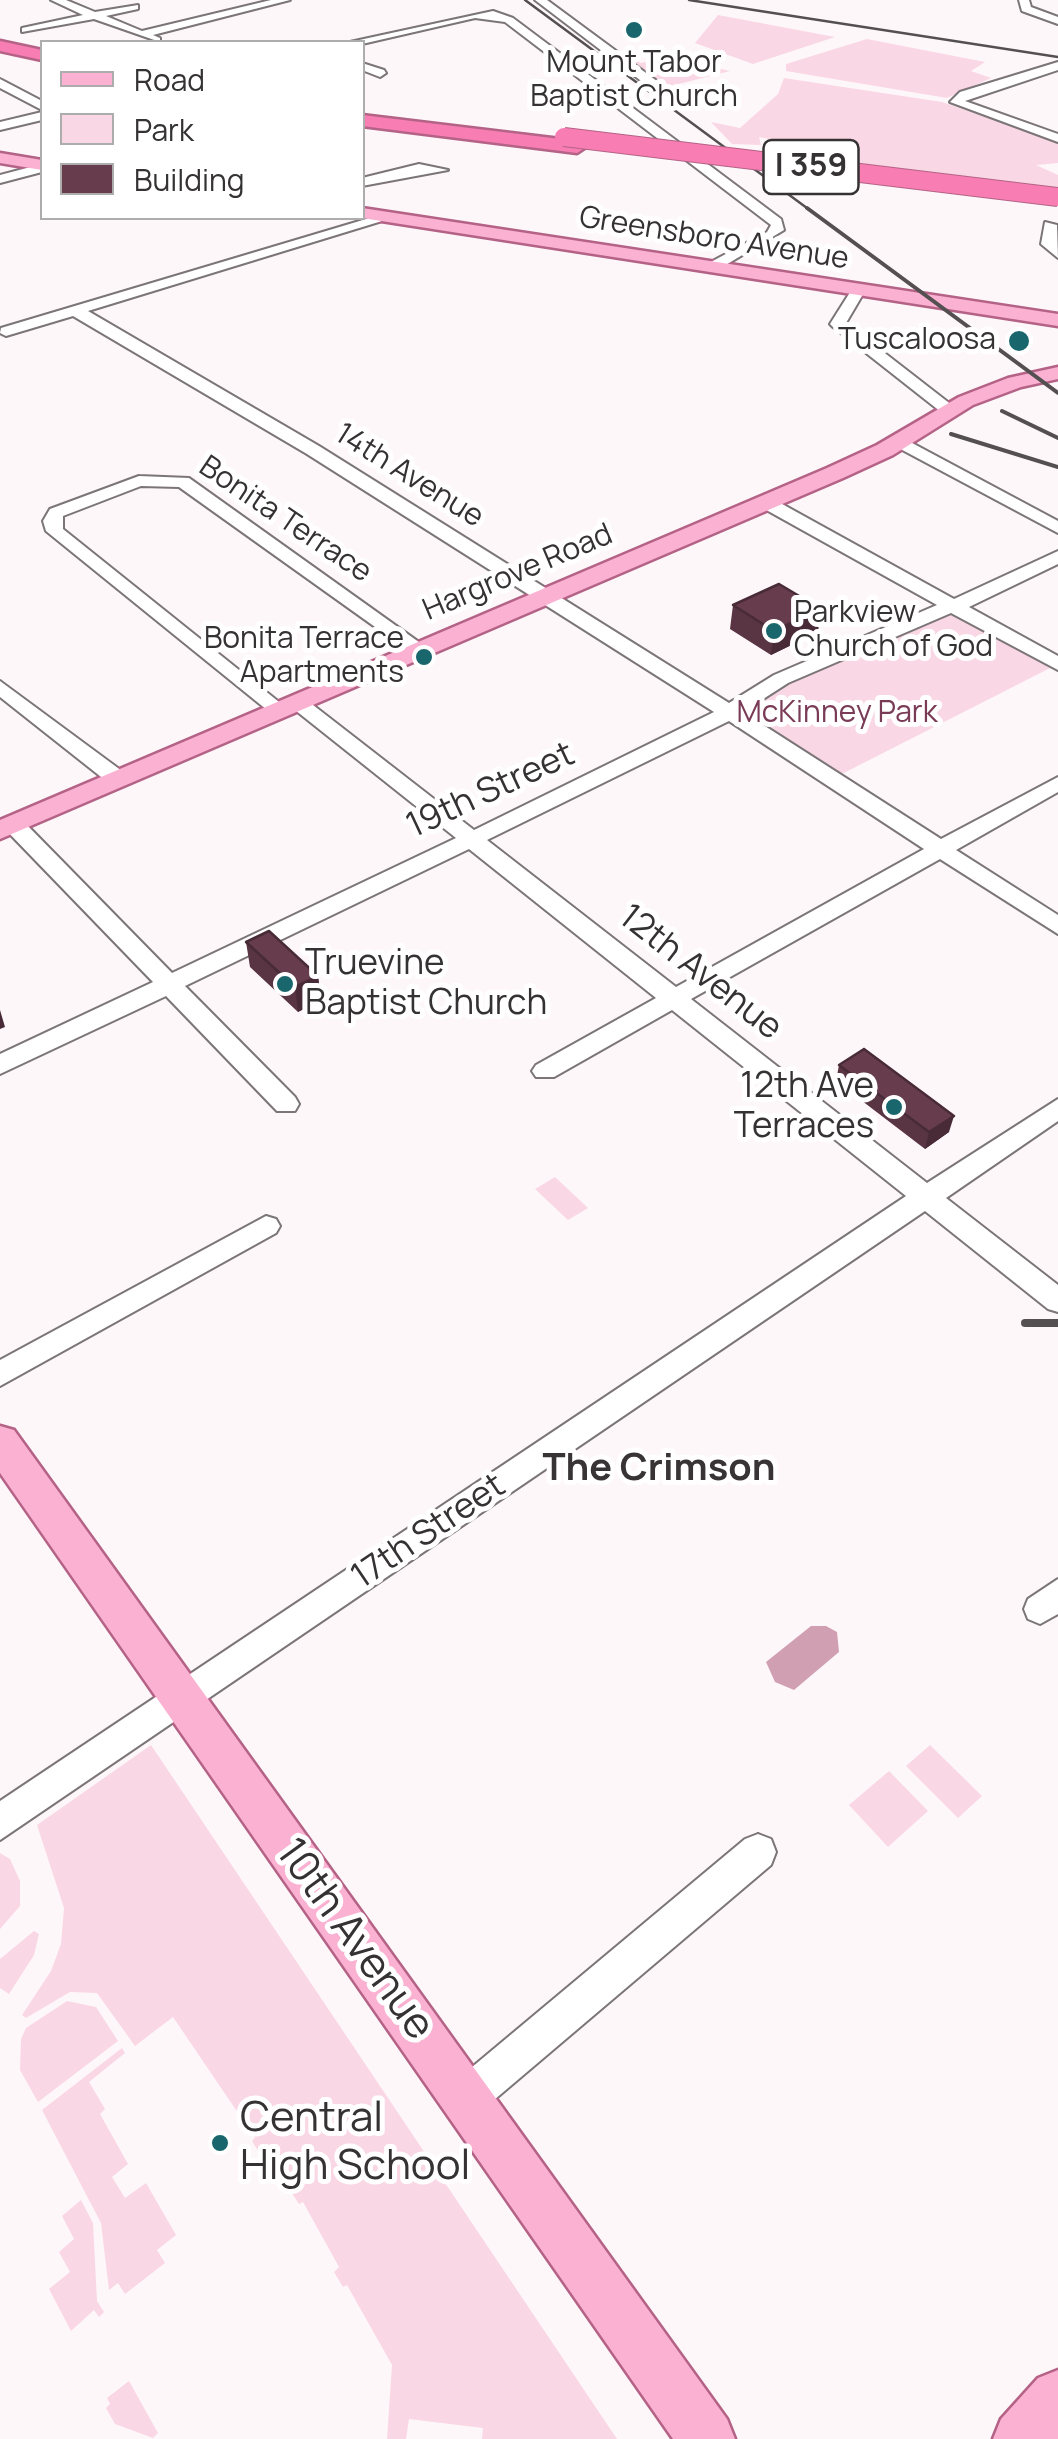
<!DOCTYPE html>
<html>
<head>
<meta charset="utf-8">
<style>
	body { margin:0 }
	#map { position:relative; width:1058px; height:2439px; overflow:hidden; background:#fef7fa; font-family:Manrope,sans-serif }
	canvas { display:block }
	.legend { position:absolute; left:40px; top:40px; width:325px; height:180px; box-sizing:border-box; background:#fff; border:2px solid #aeadad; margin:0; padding:12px 18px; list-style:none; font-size:30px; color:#353233 }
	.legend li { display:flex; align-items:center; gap:20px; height:50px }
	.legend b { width:50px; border:2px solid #aeadad }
</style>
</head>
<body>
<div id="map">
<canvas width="1058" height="2439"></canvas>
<ul class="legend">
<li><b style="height:12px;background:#fbb1d1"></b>Road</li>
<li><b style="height:28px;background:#fad7e4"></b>Park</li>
<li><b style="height:28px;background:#673d4e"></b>Building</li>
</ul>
</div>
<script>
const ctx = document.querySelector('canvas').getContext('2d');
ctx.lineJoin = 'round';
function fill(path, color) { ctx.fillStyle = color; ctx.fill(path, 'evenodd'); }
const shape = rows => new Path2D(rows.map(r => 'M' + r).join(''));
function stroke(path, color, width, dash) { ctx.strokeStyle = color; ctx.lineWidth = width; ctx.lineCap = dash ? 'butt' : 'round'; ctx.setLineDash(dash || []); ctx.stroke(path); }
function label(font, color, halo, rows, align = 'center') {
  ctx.font = font + ' Manrope,sans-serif'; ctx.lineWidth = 10; ctx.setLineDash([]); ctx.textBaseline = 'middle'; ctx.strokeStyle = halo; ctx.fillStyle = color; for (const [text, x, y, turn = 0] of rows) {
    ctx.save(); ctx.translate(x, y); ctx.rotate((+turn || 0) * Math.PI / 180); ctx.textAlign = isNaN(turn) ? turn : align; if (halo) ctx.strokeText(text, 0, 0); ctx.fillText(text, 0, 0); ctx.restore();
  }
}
fill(shape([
	[718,15,835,37,753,64,695,43],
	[867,39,985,62,971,71,991,78,947,98,786,71,786,64],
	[622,54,641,63,666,57,730,71,667,87,618,55],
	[784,78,942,102,1058,142,1058,163,1036,165,1058,175,1058,188,802,156,807,147,759,137,761,145,732,144,711,122,740,128,778,94],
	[951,605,1058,664,832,779,726,710],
	[555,1177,588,1208,568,1220,535,1189],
	[151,1745,617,2439,482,2439,483,2428,409,2419,406,2439,387,2439,392,2365,347,2285,343,2287,334,2272,339,2267,303,2202,299,2204,281,2177,276,2180,252,2141,255,2138,173,2017,135,2046,97,1993,70,1992,26,2018,22,2015,51,1971,61,1944,64,1908,37,1825],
	[930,1745,982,1796,958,1818,906,1766],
	[889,1771,928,1811,888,1847,849,1805],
	[0,1853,10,1859,20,1881,20,1906,0,1929],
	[34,1931,39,1934,34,1955,9,1994,0,1988,0,1959],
	[67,2001,96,2007,118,2041,38,2102,20,2070,21,2039,26,2028],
	[122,2048,125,2053,89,2082,105,2109,100,2114,128,2164,112,2177,125,2198,146,2183,176,2235,157,2250,165,2263,125,2294,118,2283,109,2290,101,2223,42,2110],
	[81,2200,93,2223,97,2301,104,2312,99,2317,94,2310,71,2331,49,2289,70,2272,59,2252,74,2239,62,2216],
	[129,2381,158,2433,153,2438,115,2424,106,2408,110,2404,107,2398]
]), '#fad7e4');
fill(shape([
	[811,1626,826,1626,837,1632,839,1652,794,1690,775,1682,766,1662]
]), '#d19fb2');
const minor = shape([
	[51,0,66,0,95,12,138,5,138,9,106,16,142,31,271,0,290,0,153,35,160,38,160,42,94,19,22,32,22,28,83,15,51,0],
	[535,0,547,0,665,87,665,93,657,93,535,0],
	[1019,0,1029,0,1031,7,1058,17,1058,24,1022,11,1019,0],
	[493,11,513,18,781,219,784,230,719,269,709,269,709,263,767,232,771,225,505,22,475,18,362,44,350,42,493,11],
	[1058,62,1058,70,965,101,1058,134,1058,142,950,102,960,92,1058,62],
	[362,63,384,70,386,73,380,77,362,70,362,63],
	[0,79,42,101,42,110,0,88,0,79],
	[42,112,42,120,0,130,0,122,42,112],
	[42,164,42,172,0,183,0,175,42,164],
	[419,164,448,170,362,186,362,178,419,164],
	[383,214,395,217,88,311,319,446,729,703,774,675,937,605,761,507,761,499,773,499,954,599,1058,551,1058,564,969,607,1058,656,1058,670,951,613,788,683,743,712,941,839,1058,777,1058,792,956,850,1058,915,1058,934,940,859,691,999,927,1183,1058,1099,1058,1121,946,1198,1058,1285,1058,1312,1048,1309,925,1211,0,1840,0,1801,906,1196,672,1010,554,1077,536,1077,532,1071,536,1065,656,998,469,849,185,986,295,1097,299,1104,295,1111,277,1111,166,996,0,1074,0,1054,153,982,5,829,5,819,21,819,172,973,456,838,290,706,290,698,304,698,474,830,714,712,307,454,73,316,6,336,0,333,1,328,383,214],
	[729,721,924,849,676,987,487,840,729,721],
	[1045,222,1057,225,1058,258,1041,244,1045,222],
	[854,286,866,289,846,323,953,406,953,412,941,412,833,327,830,324,854,286],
	[899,436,1058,521,1058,533,893,445,893,437,899,436],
	[139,476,189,478,430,650,413,654,179,487,141,486,63,516,63,529,289,710,286,714,272,714,46,531,43,521,50,509,139,476],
	[0,681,126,774,126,784,110,784,0,697,0,681],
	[266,1216,276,1219,280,1226,276,1233,0,1386,0,1360,266,1216],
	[1058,1579,1058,1614,1040,1624,1028,1619,1024,1609,1028,1599,1058,1579],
	[758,1834,771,1839,776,1852,771,1865,481,2111,467,2117,453,2111,447,2097,453,2083,745,1839,758,1834]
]);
const major = shape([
	[0,153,42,160,42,170,0,163,0,153],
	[362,208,1058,314,1058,326,362,218,362,208],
	[1058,367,1058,379,1021,387,973,405,893,455,843,478,0,839,0,820,827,468,877,445,959,397,1008,378,1058,367],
	[0,1426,14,1430,727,2419,735,2439,673,2439,0,1473,0,1426],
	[1058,2370,1058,2439,993,2439,1001,2419,1038,2378,1058,2370]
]);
const highway = shape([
	[0,41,42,50,42,60,0,51,0,41],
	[362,115,577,141,586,147,577,153,362,126,362,115]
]);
stroke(minor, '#7b7577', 4);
stroke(major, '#b46386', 5);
stroke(highway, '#b46386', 5);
fill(minor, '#fff');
fill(major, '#fbb1d1');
fill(highway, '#f87db2');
stroke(shape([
	[525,0,811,211],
	[689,0,1058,57]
]), '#545052', 2.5);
stroke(shape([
	[807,208,1058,393],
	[1002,411,1058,438],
	[951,434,1058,467]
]), '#545052', 4);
stroke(shape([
	[1025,1323,1058,1323]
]), '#545052', 8);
const highwayBridge = shape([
	[564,137,1058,197]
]);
stroke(highwayBridge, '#b46386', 20, []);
stroke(highwayBridge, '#f87db2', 18);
fill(shape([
	[733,605,818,632,771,655,730,629],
	[246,942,318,976,321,1000,298,1012,250,967],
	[839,1065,949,1132,925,1149,836,1081]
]), '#593443');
fill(shape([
	[821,609,818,632,771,655,774,631],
	[318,976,321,1000,298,1012,295,987],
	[0,1010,5,1027,0,1029],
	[954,1116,949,1132,925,1149,929,1132]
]), '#482b37');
const building = shape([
	[779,584,821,609,774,631,733,605,779,584],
	[269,931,318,976,295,987,246,942,269,931],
	[864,1049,954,1116,929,1132,839,1065,864,1049]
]);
fill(building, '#673d4e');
stroke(building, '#482b37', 2.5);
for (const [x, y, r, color] of [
	[634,30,10,"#19666d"],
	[1019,341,12,"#19666d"],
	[774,631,10,"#19666d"],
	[424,657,10,"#19666d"],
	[285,984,10,"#19666d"],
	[894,1107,10,"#19666d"],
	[220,2143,10,"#19666d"]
]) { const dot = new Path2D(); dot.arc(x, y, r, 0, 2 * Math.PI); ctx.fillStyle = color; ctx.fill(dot); stroke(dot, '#fff', 4); }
label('30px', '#353233', '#fff', [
	["Mount Tabor",634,64,"center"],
	["Baptist Church",634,98,"center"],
	["Tuscaloosa",996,341],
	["Parkview",794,614,"left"],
	["Church of God",794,648,"left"],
	["Bonita Terrace",404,640],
	["Apartments",404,674]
], 'right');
label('30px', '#353233', '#fff', [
	["Greensboro Avenue",714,239,9],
	["14th Avenue",409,476,32],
	["Bonita Terrace",285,520,34],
	["Hargrove Road",518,573,-23]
]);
label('30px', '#7a3b56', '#fff', [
	["McKinney Park",837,714]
]);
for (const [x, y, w] of [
	[811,167,95]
]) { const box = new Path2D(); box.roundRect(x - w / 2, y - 27, w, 54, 8); ctx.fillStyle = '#fff'; ctx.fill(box); stroke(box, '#353233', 2.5); }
label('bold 32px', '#353233', null, [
	["I 359",811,167]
]);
label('35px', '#353233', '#fff', [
	["19th Street",491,791,-25],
	["12th Avenue",700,973,38],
	["17th Street",429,1532,-34]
]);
label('35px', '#353233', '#fff', [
	["Truevine",305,964],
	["Baptist Church",305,1004],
	["12th Ave",874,1087,"right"],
	["Terraces",874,1127,"right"]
], 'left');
label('bold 38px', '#383335', '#fff', [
	["The Crimson",659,1469]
]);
label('42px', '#353233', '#fff', [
	["10th Avenue",354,1940,54]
]);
label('42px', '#353233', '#fff', [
	["Central",240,2119],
	["High School",240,2167]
], 'left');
</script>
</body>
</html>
